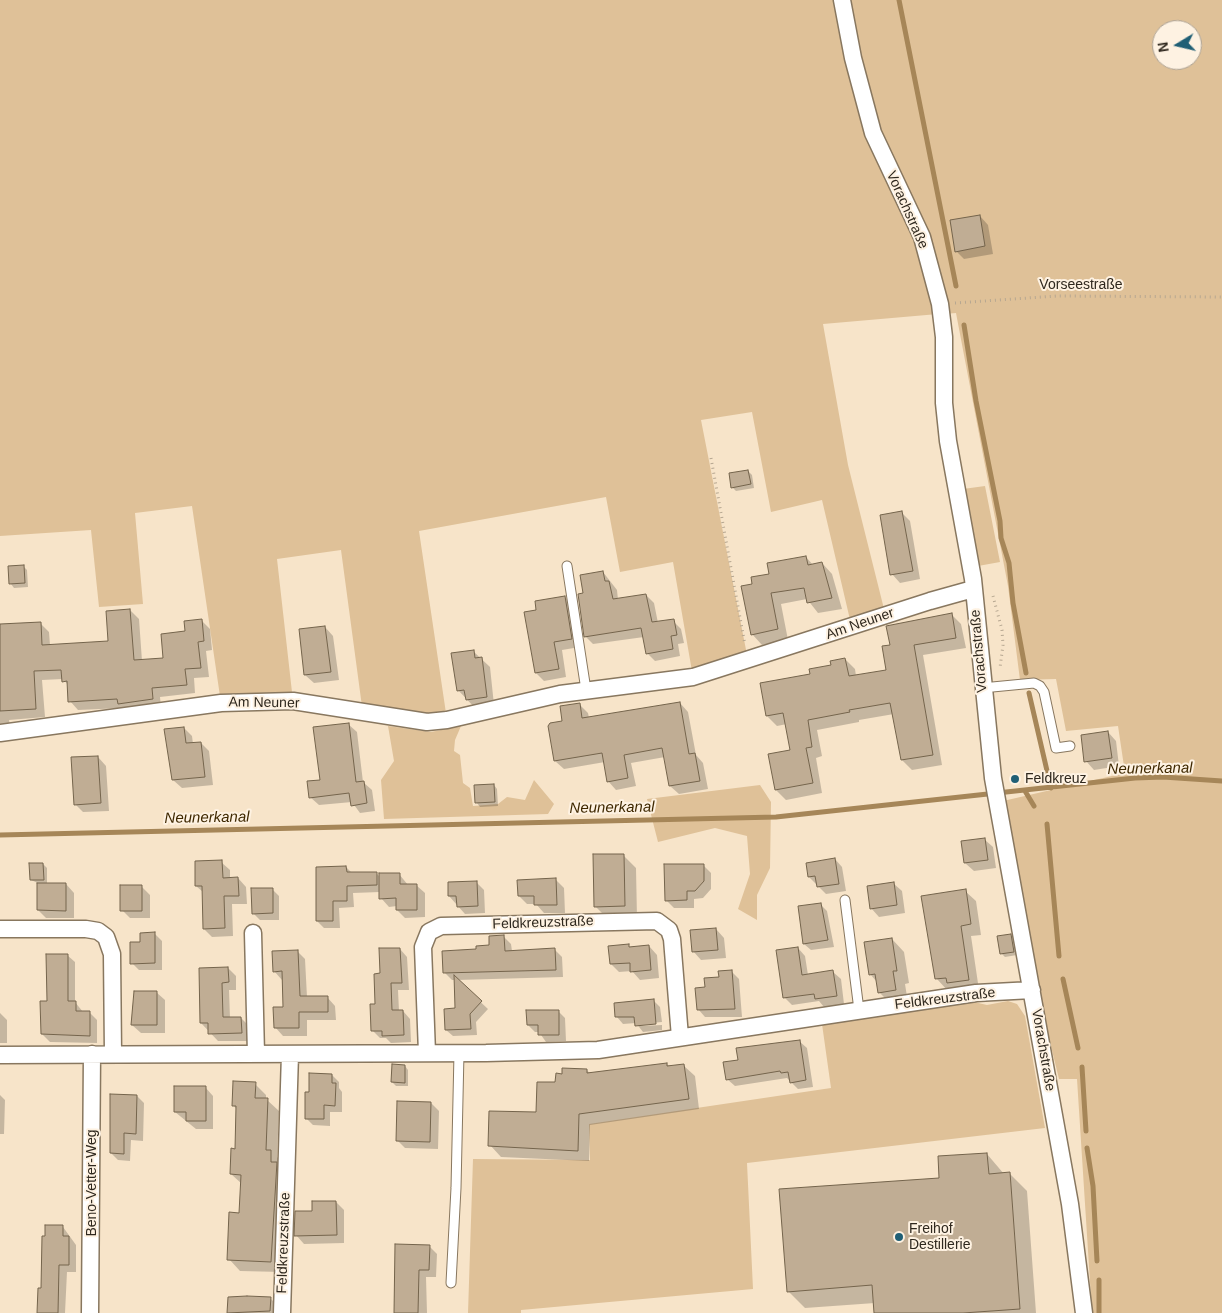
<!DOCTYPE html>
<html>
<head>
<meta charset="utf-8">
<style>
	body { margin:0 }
	#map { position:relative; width:1222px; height:1313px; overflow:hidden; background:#f7e4c9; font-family:Arial,sans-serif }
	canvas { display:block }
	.north { position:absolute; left:1152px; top:20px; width:50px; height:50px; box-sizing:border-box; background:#fef2e2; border:1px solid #aba194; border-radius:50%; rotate:261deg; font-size:14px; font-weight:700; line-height:20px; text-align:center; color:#2f281e }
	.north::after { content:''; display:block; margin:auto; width:18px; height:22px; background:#205f75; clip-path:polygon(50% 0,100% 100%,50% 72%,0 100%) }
</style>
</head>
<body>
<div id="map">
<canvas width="1222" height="1313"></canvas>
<div class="north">N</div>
</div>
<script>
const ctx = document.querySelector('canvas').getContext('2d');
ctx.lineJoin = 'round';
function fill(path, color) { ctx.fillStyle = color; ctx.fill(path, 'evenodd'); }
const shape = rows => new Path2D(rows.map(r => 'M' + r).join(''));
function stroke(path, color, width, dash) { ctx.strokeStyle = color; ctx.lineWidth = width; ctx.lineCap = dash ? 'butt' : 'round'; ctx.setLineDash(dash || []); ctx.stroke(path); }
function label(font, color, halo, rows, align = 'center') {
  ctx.font = font + ' Arial,sans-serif'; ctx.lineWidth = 4; ctx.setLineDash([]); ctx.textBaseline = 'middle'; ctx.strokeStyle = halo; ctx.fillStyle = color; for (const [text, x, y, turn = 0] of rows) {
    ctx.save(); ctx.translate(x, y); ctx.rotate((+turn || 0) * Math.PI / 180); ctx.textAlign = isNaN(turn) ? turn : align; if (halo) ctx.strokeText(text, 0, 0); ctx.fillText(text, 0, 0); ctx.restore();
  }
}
fill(shape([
	[0,0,842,0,853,58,922,237,938,314,823,324,848,465,885,613,851,624,822,500,771,512,752,412,701,420,748,660,693,677,673,562,620,572,606,497,419,531,447,720,363,714,341,550,277,559,293,701,221,703,192,506,135,513,143,604,99,607,91,530,0,536],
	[848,0,1222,0,1222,1313,1092,1313,1077,1079,1059,1079,1039,997,1003,801,1125,773,1118,726,1066,731,1056,679,1020,680,1008,586,956,313,944,314,870,110],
	[1162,30,1192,30,1192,60,1162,60],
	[985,486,1000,562,978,566,963,489],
	[388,726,431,732,461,726,455,740,454,751,460,755,463,783,470,788,473,806,498,804,507,797,525,800,534,780,554,804,548,814,384,819,381,780,394,761],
	[760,785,771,802,770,868,757,895,757,920,738,909,750,874,747,836,715,828,658,842,647,799],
	[1008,1001,1017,1004,1025,1016,1045,1128,747,1163,753,1289,521,1310,521,1313,468,1313,473,1159,590,1160,589,1124,831,1088,822,1024,974,1002,987,1005]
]), '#dfc198');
fill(shape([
	[980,216,988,225,993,254,964,259,956,251],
	[748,471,752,475,754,488,736,491,732,487],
	[902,513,910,521,920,579,900,583,892,574],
	[806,557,813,565,822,563,832,574,842,609,818,613,807,599,781,604,788,640,762,645,752,634,753,585],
	[23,566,27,570,28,587,14,588,11,584],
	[603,572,617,590,618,600,646,595,654,603,658,623,673,621,681,629,684,643,678,644,680,656,655,661,647,653,644,637,593,644,585,636,585,594],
	[565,597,573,605,580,647,562,650,566,677,544,681,536,673,538,611],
	[130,610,139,619,142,661,164,659,186,633,201,620,210,629,212,650,206,651,209,677,194,678,195,693,160,697,161,707,128,713,123,708,78,710,70,701,69,686,63,679,42,680,45,717,9,720,10,726,0,726,0,625,40,623,49,632,50,645,109,642],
	[951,614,961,624,966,648,923,655,942,765,912,770,902,760,894,714,859,720,859,722,817,730,822,756,816,758,822,793,786,800,776,790,791,751,787,724,777,726,767,716,811,675,845,659,855,669,856,676,888,671,891,646],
	[325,627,333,636,339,680,314,683,305,675],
	[473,651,490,667,494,705,475,708,458,690],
	[680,703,688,712,696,755,703,763,708,789,679,794,670,786,665,757,631,763,636,786,616,790,608,781,605,762,564,769,555,761,549,726,564,722,579,704,588,713,589,718],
	[348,724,357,732,363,782,372,790,375,811,360,813,352,802,319,805,310,797,322,781],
	[184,728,192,736,193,744,201,743,209,751,213,785,182,788,173,780],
	[1108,732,1116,741,1119,766,1094,770,1086,761],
	[98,757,106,766,109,811,83,812,75,804],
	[494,785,497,789,498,806,480,807,477,803,476,786],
	[984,839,993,847,996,868,974,871,965,863,962,842],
	[623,855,636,868,637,918,608,919,595,906],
	[835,859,842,867,846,891,826,894,809,877],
	[221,862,230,870,230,879,238,878,246,887,247,904,232,904,233,936,212,937,204,929,203,892,196,886],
	[43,864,47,868,47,884,66,884,74,893,74,918,46,918,38,910,38,883,31,880],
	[703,865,711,873,711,889,703,898,694,899,694,908,674,908,666,900],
	[346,867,352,873,376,873,380,877,399,874,408,885,416,885,425,893,425,917,405,918,397,910,397,906,389,907,381,898,380,892,353,893,354,907,339,908,340,928,324,928,317,921],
	[556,880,564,888,565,913,544,913,536,904,527,904,519,896],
	[476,882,484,890,485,913,465,914,449,896],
	[893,883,902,891,905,913,879,917,871,908],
	[141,886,150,895,150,918,130,918,122,910],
	[272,889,279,896,279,920,260,920,253,913],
	[965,891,976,901,981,935,971,936,979,990,947,990,937,979],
	[820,904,827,911,834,947,811,950,804,944],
	[716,929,724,938,726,958,701,960,693,951],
	[155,934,162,941,162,970,139,970,132,963,141,943],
	[1011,935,1014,939,1017,955,1005,957,1002,954],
	[504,937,511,944,512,951,554,949,562,957,563,977,457,980,488,1009,476,1022,477,1035,453,1036,446,1030,456,1010,455,980,452,980,444,972],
	[892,939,904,952,909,983,905,984,908,1003,892,1005,879,992,877,982,870,974],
	[628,946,630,948,649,946,657,955,659,978,640,980,632,971,619,972,611,964],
	[798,948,805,956,808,975,833,972,841,979,844,1004,824,1007,819,1001,792,1005,784,997],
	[400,949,407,957,409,990,398,990,399,1011,403,1011,410,1019,411,1042,391,1043,386,1038,380,1038,372,1030,381,975],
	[297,951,305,959,307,997,327,997,335,1006,336,1020,307,1020,307,1036,283,1036,275,1027,284,1008,282,980,274,971],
	[67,955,75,962,75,1002,83,1012,89,1012,97,1020,97,1043,50,1042,42,1034,48,1002],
	[228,968,236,976,236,990,229,990,230,1018,241,1018,249,1026,249,1041,218,1041,201,1023],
	[731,971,739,979,742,1017,705,1017,698,1009,706,988],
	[156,992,165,1000,165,1033,141,1033,132,1025,132,1006],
	[653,1000,660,1007,662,1022,640,1024,640,1026,662,1025,662,1030,643,1032,636,1023,623,1024,617,1017],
	[558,1011,565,1018,566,1041,546,1042,539,1032,535,1032,528,1025],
	[0,1013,7,1020,7,1043,0,1043],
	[799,1041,807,1048,813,1087,798,1089,787,1078,735,1086,727,1079,739,1061],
	[667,1064,670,1067,683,1065,695,1076,699,1109,590,1125,589,1161,501,1157,490,1145,537,1113,563,1075,587,1070,590,1074],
	[405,1066,408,1070,408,1086,396,1086,392,1082],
	[332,1075,339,1082,339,1088,342,1092,342,1112,330,1112,330,1126,313,1125,306,1118,310,1093],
	[255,1084,266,1095,266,1099,279,1111,277,1157,282,1162,282,1272,240,1271,229,1259,241,1214,242,1184,231,1174,236,1150,237,1110,234,1106],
	[205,1087,213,1096,213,1129,196,1129,175,1112],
	[0,1095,5,1100,4,1134,0,1134],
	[137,1096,144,1103,143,1141,131,1140,130,1161,118,1160,111,1153],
	[431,1103,439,1111,438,1149,405,1148,397,1140],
	[987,1154,1004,1174,1010,1174,1027,1191,1036,1313,876,1313,875,1303,805,1308,788,1291,941,1179],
	[336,1202,344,1210,344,1243,304,1244,296,1235,313,1213],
	[63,1227,76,1245,76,1272,67,1272,65,1313,38,1313,42,1289],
	[396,1245,429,1246,437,1254,436,1277,426,1277,427,1313,394,1313],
	[229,1298,270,1298,279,1307,278,1313,229,1313]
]), '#0003');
stroke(shape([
	[899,0,956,286],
	[964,325,976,401,1000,521,1001,538,1009,563,1013,603,1026,673],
	[1029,693,1051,788],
	[1025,791,1034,806],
	[1047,824,1059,956],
	[0,835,776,817,1135,778,1163,777,1222,781],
	[1063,979,1078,1048],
	[1082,1067,1086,1131],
	[1087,1148,1093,1186,1097,1261],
	[1099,1280,1099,1313]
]), '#a68658', 5);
const building = shape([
	[980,215,985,246,955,252,950,220,980,215],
	[748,470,751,484,731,488,729,473,748,470],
	[902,511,913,571,890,575,880,515,902,511],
	[806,556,808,565,822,562,832,598,807,603,804,588,771,593,778,629,751,635,741,586,752,584,751,577,769,574,767,563,806,556],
	[24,565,25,583,9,584,8,566,24,565],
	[603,571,605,581,609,581,613,599,646,594,652,622,674,619,677,635,671,636,673,649,646,654,641,628,584,637,578,594,583,593,580,575,603,571],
	[565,596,572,639,554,642,559,669,535,673,524,612,536,610,535,601,565,596],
	[130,609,134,660,163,658,161,634,185,631,184,621,202,619,204,641,198,642,201,668,185,669,187,685,152,688,153,699,118,704,117,699,68,702,67,681,62,682,61,670,34,671,36,709,0,711,0,624,41,622,42,645,108,641,106,611,130,609],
	[952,613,956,638,914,645,933,755,901,760,890,703,849,710,850,712,808,720,812,747,806,748,813,783,775,790,768,754,790,750,783,713,766,716,760,683,810,674,809,669,831,665,830,661,845,658,849,676,886,670,882,646,890,645,886,626,952,613],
	[325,626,331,672,304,675,299,629,325,626],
	[474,650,475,658,482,657,487,697,466,700,464,690,457,691,451,653,474,650],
	[680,702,689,754,695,753,700,781,669,786,662,748,624,755,628,778,607,782,602,753,554,761,548,726,550,723,562,721,560,706,580,703,582,718,680,702],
	[349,723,356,782,364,781,367,803,351,806,349,793,309,798,307,781,320,780,313,727,349,723],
	[184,727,186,743,201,742,205,777,172,780,164,729,184,727],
	[1108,731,1112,758,1084,762,1081,735,1108,731],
	[98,756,101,803,74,805,71,757,98,756],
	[494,784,495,802,475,803,474,785,494,784],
	[985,838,988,860,964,863,961,841,985,838],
	[593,854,624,854,625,906,594,907,593,854],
	[835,858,839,884,817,887,815,876,808,877,806,863,835,858],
	[222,860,223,878,238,877,239,896,224,896,225,928,203,929,202,886,195,886,195,861,222,860],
	[29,863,43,863,44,880,30,880,29,863],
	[664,864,704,864,704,881,695,891,687,891,687,900,665,901,664,864],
	[346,866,347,872,377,872,377,885,347,886,347,901,333,901,333,921,316,921,316,867,346,866],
	[379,873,400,873,400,884,417,884,417,910,396,910,396,898,379,899,379,873],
	[556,878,557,905,534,905,534,896,518,896,517,880,556,878],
	[477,881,478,906,457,907,456,896,448,896,448,882,477,881],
	[894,882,897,905,870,909,867,886,894,882],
	[37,883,66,883,66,911,37,910,37,883],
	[120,885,142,885,142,911,120,911,120,885],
	[251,888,273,888,273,913,252,914,251,888],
	[966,889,971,924,961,926,969,980,947,983,946,978,935,979,921,896,966,889],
	[821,903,828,940,803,944,798,906,821,903],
	[716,928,718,950,692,952,690,930,716,928],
	[155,932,155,963,130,964,130,942,140,942,140,933,155,932],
	[1011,934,1014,952,1000,954,997,936,1011,934],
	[504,935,505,951,555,948,556,970,443,973,442,951,476,949,476,946,489,945,489,936,504,935],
	[892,938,897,971,893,971,896,990,878,993,875,974,869,975,864,942,892,938],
	[629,944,629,947,649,945,651,970,630,972,630,963,610,964,608,946,629,944],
	[798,947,802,975,833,970,837,996,815,999,814,994,783,998,776,950,798,947],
	[379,948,400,948,402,983,391,983,392,1010,403,1010,404,1035,382,1036,382,1031,371,1031,370,1004,375,1004,374,974,380,973,379,948],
	[298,950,300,996,328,996,328,1012,299,1012,299,1028,274,1028,273,1007,283,1007,282,971,273,972,272,951,298,950],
	[46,954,68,954,68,1001,76,1001,76,1011,90,1011,90,1036,41,1034,40,1001,47,1001,46,954],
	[228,967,229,982,222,983,223,1017,241,1017,242,1033,208,1034,208,1023,200,1023,199,968,228,967],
	[732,970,735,1009,697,1010,695,988,705,987,704,978,719,977,718,971,732,970],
	[454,975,482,1001,470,1014,471,1029,445,1030,444,1009,455,1008,454,975],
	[134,991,157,991,157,1025,131,1025,134,991],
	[654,999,656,1024,635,1026,634,1017,615,1017,614,1003,654,999],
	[526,1010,559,1010,559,1035,538,1035,538,1025,527,1025,526,1010],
	[800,1040,806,1080,790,1083,788,1072,781,1073,780,1071,726,1080,723,1062,738,1060,736,1048,800,1040],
	[667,1063,667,1066,684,1064,689,1099,579,1114,578,1151,488,1146,489,1111,536,1112,537,1082,555,1082,556,1073,562,1074,562,1068,587,1069,587,1073,667,1063],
	[392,1064,405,1065,405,1083,391,1082,392,1064],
	[309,1073,332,1074,332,1083,336,1083,335,1106,324,1105,324,1119,305,1119,305,1092,309,1092,309,1073],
	[233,1081,256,1082,255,1098,268,1098,266,1150,271,1150,271,1162,277,1162,271,1262,227,1260,229,1212,239,1213,241,1175,230,1174,231,1148,235,1149,236,1106,232,1106,233,1081],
	[174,1086,206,1086,206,1121,186,1121,186,1112,174,1112,174,1086],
	[110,1094,137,1095,136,1134,124,1133,124,1154,110,1153,110,1094],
	[397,1101,431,1102,430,1142,396,1141,397,1101],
	[987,1153,989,1174,1010,1172,1020,1309,963,1313,874,1313,872,1285,787,1292,779,1189,939,1178,938,1156,987,1153],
	[312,1201,336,1201,337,1235,294,1236,295,1211,312,1211,312,1201],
	[45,1225,63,1225,63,1236,69,1236,69,1265,59,1265,58,1313,37,1313,38,1288,41,1288,42,1236,45,1236,45,1225],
	[395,1244,430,1245,429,1270,419,1270,418,1313,394,1313,395,1244],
	[247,1296,271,1297,270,1311,227,1313,228,1297,247,1296]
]);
fill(building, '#c0ad94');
stroke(building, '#74644c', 1);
const service = shape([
	[567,566,586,690],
	[982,688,1034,683,1040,686,1044,692,1056,748,1070,746],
	[845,900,859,1010],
	[451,1283,456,1188,459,1053]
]);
const minor = shape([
	[842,0,853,58,873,133,922,237,940,304,944,337,944,403,948,441,973,579,993,778,1070,1204,1084,1313],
	[0,733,221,703,293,701,427,722,447,720,560,694,693,677,930,601,973,589],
	[0,929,86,929,98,931,106,937,112,954,113,1054],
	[253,933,256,1054],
	[427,1053,423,947,429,932,441,926,657,921,669,930,672,939,680,1037],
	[0,1055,486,1053,598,1050,976,993,1032,990],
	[90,1313,92,1054],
	[282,1313,290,1054]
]);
stroke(service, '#88775f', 11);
stroke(minor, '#88775f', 19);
stroke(shape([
	[955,303,1057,296,1222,297],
	[711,458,745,645],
	[993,596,1002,630,1003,645,1000,668]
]), '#b6a791', 3, [1, 4]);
stroke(service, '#fff', 9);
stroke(minor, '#fff', 16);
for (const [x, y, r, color] of [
	[1015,779,5,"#205f75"],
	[899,1237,5,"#205f75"]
]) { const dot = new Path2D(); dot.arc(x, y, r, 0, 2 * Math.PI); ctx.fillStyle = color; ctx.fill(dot); stroke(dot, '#fef2e2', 2); }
label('14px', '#2f281e', '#fef2e2', [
	["Vorachstraße",907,210,66],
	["Vorseestraße",1081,285],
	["Am Neuner",860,624,-19],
	["Vorachstraße",979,651,-95],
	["Am Neuner",264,703,1],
	["Feldkreuzstraße",543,923,-2],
	["Feldkreuzstraße",945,999,-7],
	["Vorachstraße",1043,1050,80],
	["Beno-Vetter-Weg",92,1183,-90],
	["Feldkreuzstraße",284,1243,-88]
]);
label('14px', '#2f281e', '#fef2e2', [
	["Feldkreuz",1025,779],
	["Freihof",909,1229],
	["Destillerie",909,1245]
], 'left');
label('italic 15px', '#3f2800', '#fef2e2', [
	["Neunerkanal",1150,769,-1],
	["Neunerkanal",612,808,-1],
	["Neunerkanal",207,818,-1]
]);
</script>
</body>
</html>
